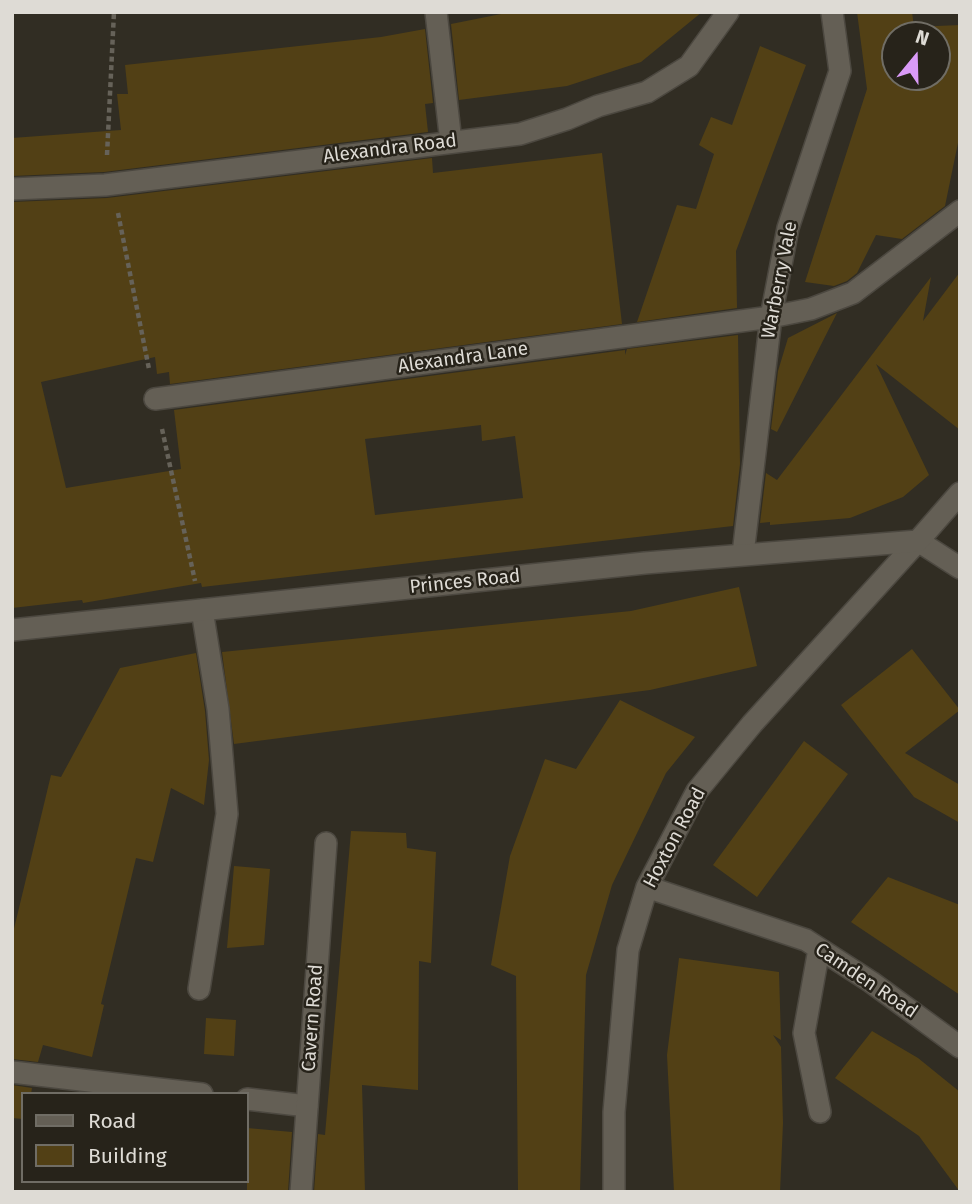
<!DOCTYPE html>
<html>
<head>
<meta charset="utf-8">
<style>
	body { margin:0 }
	#map { position:relative; width:972px; height:1204px; overflow:hidden; background:#312d23; font-family:"Fira Sans",sans-serif }
	canvas { display:block }
	.frame { position:absolute; inset:0; border:14px solid #dedbd5; pointer-events:none }
	.legend { position:absolute; left:21px; top:1092px; width:228px; height:91px; box-sizing:border-box; background:#27231a; border:2px solid #706d65; margin:0; padding:9px 12px; list-style:none; font-size:21px; color:#dedbd5 }
	.legend li { display:flex; align-items:center; gap:14px; height:35px }
	.legend b { width:35px; border:2px solid #706d65 }
	.north { position:absolute; left:881px; top:21px; width:70px; height:70px; box-sizing:border-box; background:#27231a; border:2px solid #706d65; border-radius:50%; rotate:19deg; font-size:19px; font-weight:700; line-height:28px; text-align:center; color:#dedbd5 }
	.north::after { content:''; display:block; margin:auto; width:24px; height:32px; background:#d99af7; clip-path:polygon(50% 0,100% 100%,50% 72%,0 100%) }
</style>
</head>
<body>
<div id="map">
<canvas width="972" height="1204"></canvas>
<div class="frame"></div>
<ul class="legend">
<li><b style="height:9px;background:#645f55"></b>Road</li>
<li><b style="height:19px;background:#524015"></b>Building</li>
</ul>
<div class="north">N</div>
</div>
<script>
const ctx = document.querySelector('canvas').getContext('2d');
ctx.lineJoin = 'round';
function fill(path, color) { ctx.fillStyle = color; ctx.fill(path, 'evenodd'); }
const shape = rows => new Path2D(rows.map(r => 'M' + r).join(''));
function stroke(path, color, width, dash) { ctx.strokeStyle = color; ctx.lineWidth = width; ctx.lineCap = dash ? 'butt' : 'round'; ctx.setLineDash(dash || []); ctx.stroke(path); }
function label(font, color, halo, rows, align = 'center') {
  ctx.font = font + ' "Fira Sans",sans-serif'; ctx.lineWidth = 5; ctx.setLineDash([]); ctx.textBaseline = 'middle'; ctx.strokeStyle = halo; ctx.fillStyle = color; for (const [text, x, y, turn = 0] of rows) {
    ctx.save(); ctx.translate(x, y); ctx.rotate((+turn || 0) * Math.PI / 180); ctx.textAlign = isNaN(turn) ? turn : align; if (halo) ctx.strokeText(text, 0, 0); ctx.fillText(text, 0, 0); ctx.restore();
  }
}
fill(shape([
	[511,12,702,12,641,62,567,86,459,100,451,24],
	[857,12,912,12,914,27,960,25,960,133,945,206,902,239,876,235,857,273,847,281,834,286,805,282,867,89],
	[895,35,937,35,937,77,895,77],
	[425,29,433,103,425,104,428,132,104,172,12,176,12,138,121,130,117,94,128,94,125,65,381,37],
	[760,46,806,65,736,251,737,308,637,322,677,205,696,209,714,154,699,145,711,117,732,125],
	[602,153,622,324,170,384,169,372,157,374,155,357,41,382,66,488,181,469,174,410,625,350,625,355,627,349,738,335,740,464,733,526,202,587,201,583,83,603,82,600,12,608,12,202,107,198,432,158,433,173],
	[481,425,482,441,515,436,523,498,375,515,365,439],
	[960,272,960,430,876,364,929,475,903,497,850,518,770,525,770,522,760,523,766,473,777,480,931,277,923,321],
	[837,313,777,432,771,429,778,371,788,338],
	[739,587,757,666,650,690,234,744,222,652,631,611],
	[912,649,960,710,905,753,960,785,960,823,914,797,841,705],
	[196,653,205,711,209,760,204,805,171,788,153,862,136,858,101,1004,104,1005,92,1057,43,1045,38,1062,12,1059,12,937,51,775,61,777,120,668],
	[620,700,695,737,666,773,612,885,586,975,580,1192,518,1192,516,976,491,965,510,856,545,759,576,769],
	[804,741,848,774,757,897,713,865],
	[351,831,406,833,407,848,436,852,431,963,419,961,418,1090,362,1085,365,1192,314,1192,318,1134,325,1135],
	[234,866,270,869,264,945,227,948],
	[888,877,960,905,960,995,851,922],
	[679,958,779,972,781,1040,773,1035,781,1047,783,1123,780,1192,674,1192,667,1055],
	[206,1018,236,1020,234,1056,204,1054],
	[872,1031,918,1058,960,1092,960,1192,919,1136,835,1078],
	[12,1085,32,1088,31,1094,23,1094,23,1119,12,1118],
	[247,1128,292,1132,288,1192,247,1192]
]), '#524015');
const service = shape([
	[436,12,451,142],
	[819,949,804,1033,820,1112],
	[199,989,227,814,218,709,202,610],
	[12,1072,202,1094],
	[247,1099,307,1106]
]);
const minor = shape([
	[12,189,105,185,520,134,567,119,598,106,647,92,689,66,728,12],
	[155,399,771,317,811,309,853,293,960,211],
	[743,554,771,317,788,228,840,71,832,12],
	[647,887,806,940,871,982,960,1047],
	[301,1192,326,843],
	[614,1192,614,1112,628,950,647,887,697,791,752,724,918,541,960,568]
]);
const tertiary = shape([
	[12,630,645,563,918,541,960,493]
]);
stroke(service, '#4c4840', 24);
stroke(minor, '#4c4840', 24);
stroke(tertiary, '#4c4840', 24);
stroke(shape([
	[107,155,114,12],
	[118,213,149,369],
	[162,429,195,581]
]), '#666259', 4.5, [5, 3.5]);
stroke(service, '#645f55', 21);
stroke(minor, '#645f55', 21);
stroke(tertiary, '#645f55', 21);
label('19px', '#dedbd5', '#27231a', [
	["Alexandra Road",390,149,-7],
	["Warberry Vale",780,280,-79],
	["Alexandra Lane",463,358,-8],
	["Princes Road",465,582,-6],
	["Hoxton Road",675,838,-62],
	["Camden Road",866,981,34],
	["Cavern Road",313,1018,-86]
]);
</script>
</body>
</html>
